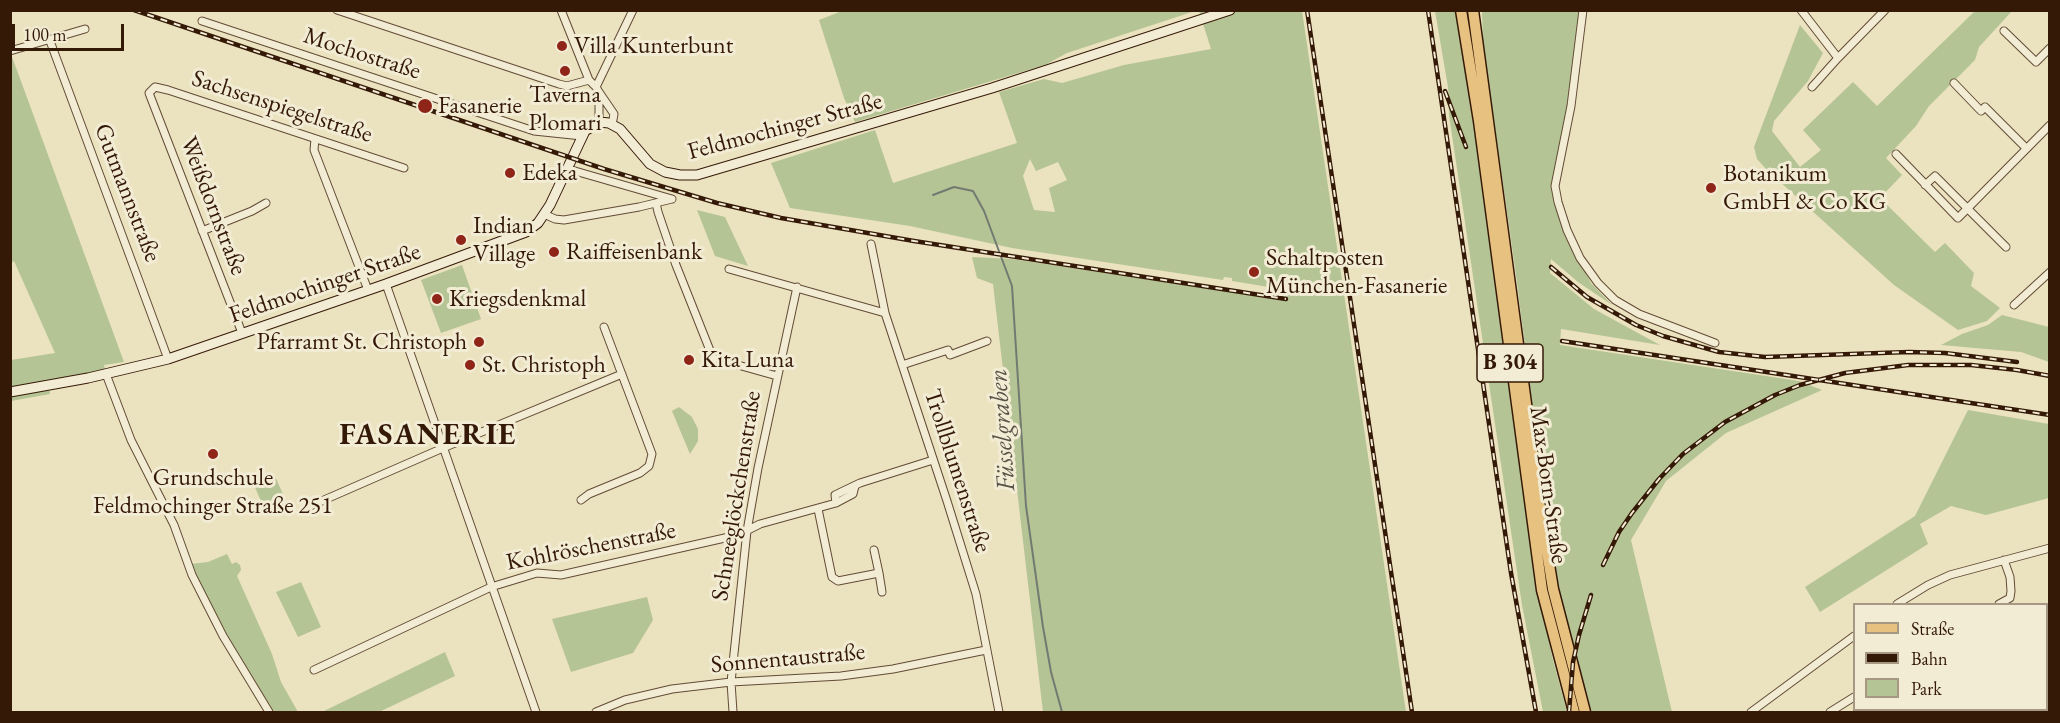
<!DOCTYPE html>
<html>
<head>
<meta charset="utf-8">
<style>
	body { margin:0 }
	#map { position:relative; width:2060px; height:723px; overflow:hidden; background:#ebe2bf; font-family:"EB Garamond",serif }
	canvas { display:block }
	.frame { position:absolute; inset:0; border:12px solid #351907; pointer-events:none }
	.legend { position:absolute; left:1853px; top:603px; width:195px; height:108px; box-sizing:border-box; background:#f2ecd5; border:2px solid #a69883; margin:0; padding:8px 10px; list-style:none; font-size:18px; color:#351907 }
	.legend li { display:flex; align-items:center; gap:12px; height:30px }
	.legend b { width:30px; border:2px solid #a69883 }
	.scale { position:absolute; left:12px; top:24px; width:112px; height:27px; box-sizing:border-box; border:3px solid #351907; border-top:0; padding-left:8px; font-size:18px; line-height:21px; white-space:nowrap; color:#351907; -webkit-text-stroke:4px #f2ecd5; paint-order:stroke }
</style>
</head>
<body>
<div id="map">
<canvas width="2060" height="723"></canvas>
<div class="frame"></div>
<ul class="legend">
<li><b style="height:8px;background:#e6c180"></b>Straße</li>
<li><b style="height:8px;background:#351907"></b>Bahn</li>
<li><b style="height:16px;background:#b5c494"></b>Park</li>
</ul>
<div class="scale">100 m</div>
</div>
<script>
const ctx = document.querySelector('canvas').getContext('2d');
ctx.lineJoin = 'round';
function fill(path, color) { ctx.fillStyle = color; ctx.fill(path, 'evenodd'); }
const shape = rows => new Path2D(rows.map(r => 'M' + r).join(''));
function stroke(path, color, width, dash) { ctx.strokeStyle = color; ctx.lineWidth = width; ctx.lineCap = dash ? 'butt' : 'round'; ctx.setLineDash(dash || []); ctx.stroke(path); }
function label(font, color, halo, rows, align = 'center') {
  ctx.font = font + ' "EB Garamond",serif'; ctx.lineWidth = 6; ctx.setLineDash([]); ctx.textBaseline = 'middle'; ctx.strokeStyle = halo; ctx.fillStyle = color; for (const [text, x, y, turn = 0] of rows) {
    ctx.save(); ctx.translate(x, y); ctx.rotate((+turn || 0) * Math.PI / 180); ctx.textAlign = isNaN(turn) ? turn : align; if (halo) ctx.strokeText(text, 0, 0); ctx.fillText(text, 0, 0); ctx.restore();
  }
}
fill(shape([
	[842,11,842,10,1195,11,1067,53,1045,65,855,122,844,98,819,20],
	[1199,11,1302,11,1406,712,1043,712,993,284,977,278,972,257,1012,259,1284,300,1287,290,1232,281,1232,278,1224,277,1223,280,1012,248,910,226,790,208,771,163,875,130,893,183,1017,143,999,92,1044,79,1062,83,1124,65,1211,49],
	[1030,159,1036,171,1058,162,1067,180,1049,188,1055,212,1034,210,1023,176],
	[1435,11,1455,11,1473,122,1531,551,1552,656,1567,712,1543,712,1522,605,1449,115,1448,87],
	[1482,11,1578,11,1579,22,1555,188,1563,228,1591,283,1612,305,1578,282,1551,259,1550,273,1594,309,1660,345,1561,329,1560,345,1799,381,1822,390,1726,433,1666,481,1631,540,1672,712,1592,712,1572,647,1559,586,1546,514,1516,275,1483,43],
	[1975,11,2012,11,1979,47,1975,60,1929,106,1916,126,1886,158,1902,175,1880,198,1935,252,1945,243,1974,273,1971,286,2000,308,1987,321,1958,330,1894,285,1768,171,1757,159,1754,147,1800,25,1823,53,1808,81,1774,121,1772,131,1800,167,1821,150,1803,130,1853,82,1877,106],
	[11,54,124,362,104,365,106,374,49,385,50,394,11,401,11,360,55,353,14,261,11,263],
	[697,210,725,217,748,266,715,256],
	[462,265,481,319,441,333,421,280],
	[2002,315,2049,327,2049,362,2021,352,1941,345,1962,334,1988,325],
	[679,407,692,417,698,429,698,441,690,454,672,411],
	[1968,410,2049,424,2049,498,1986,515,1951,506,1920,524,1928,544,1820,612,1805,587,1915,516],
	[275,476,288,506,267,515,254,485],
	[227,554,232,564,236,562,240,565,241,570,237,576,272,654,281,682,298,712,271,712,224,635,194,576,191,564,208,562],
	[301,582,321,627,298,637,276,592],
	[647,597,653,620,633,653,571,672,552,619],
	[445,652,455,676,379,712,322,712]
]), '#b5c494');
stroke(shape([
	[933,195,954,187,973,191,984,211,1012,286,1026,506,1043,627,1051,672,1062,712]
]), '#727b72', 2);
const minor = shape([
	[337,10,559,84,567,86,589,80,596,87],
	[561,10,589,80],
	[1583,10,1571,106,1555,186,1558,202,1567,230,1580,258,1598,283,1615,300,1639,314,1715,343],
	[1801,10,1838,58],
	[202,21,534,131,582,136],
	[2004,31,2036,62,2050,48],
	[50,41,168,359],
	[10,51,85,29],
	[1954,83,1981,111,1985,107,2026,148],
	[1812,87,1838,58,1885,10],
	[599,92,614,114,612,125],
	[599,122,599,92,596,87,633,10],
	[315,139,314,150,368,290],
	[1896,154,1958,218,2050,125],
	[568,169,672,199],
	[1925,185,1935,176,2006,247],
	[656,203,658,212,676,265,713,358,777,376],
	[544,214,555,219,564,220,639,207,672,199],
	[202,231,252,211,266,203],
	[871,244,885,313,947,501,976,594,999,712],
	[729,269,885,313],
	[386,284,536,712],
	[2014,305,2050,272],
	[242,333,149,93,155,87,168,90,404,168],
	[902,365,948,350,950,355,987,341],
	[106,374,131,440,174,525,192,575,223,636,269,712],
	[581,500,589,494,640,473,649,466,652,454,604,327],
	[836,503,835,495,860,483,933,460],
	[308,507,443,448,622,374],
	[818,509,832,577,838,581,879,573,882,592],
	[874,550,879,573],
	[1897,604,1928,585,1950,575,2050,548],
	[1999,604,2010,598,2011,591,2010,577,2004,560],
	[314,670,491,587,537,573,561,575,738,535,760,524,836,503,853,494,855,486],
	[2046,692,2050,690],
	[1879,710,1882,712],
	[596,712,625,700,672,689,731,682,841,676,893,669,986,650],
	[733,712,731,682,747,531,758,468,797,287],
	[1751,712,1854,636],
	[1830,712,1854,697],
	[2018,712,2022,710]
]);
const secondary = shape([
	[10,392,88,378,168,359,386,284,526,232,538,223,550,205,585,131,599,122,609,123,620,129,650,164,665,172,680,175,697,175,992,88,1230,10]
]);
const primary = shape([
	[1461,10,1479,121,1542,590,1574,712],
	[1473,10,1541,515,1553,589,1585,712]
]);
stroke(minor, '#624b35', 9);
stroke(secondary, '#351907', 11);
stroke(primary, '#351907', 13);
stroke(minor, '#f2ecd5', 7);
stroke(secondary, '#f2ecd5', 9);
stroke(primary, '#e6c180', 10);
const rail = shape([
	[134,10,604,169,717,203,781,218,914,241,1286,299],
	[1307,10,1412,712],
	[1428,10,1511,573,1536,712],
	[1445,91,1466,147],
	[1551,267,1587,297,1636,325,1663,336,1719,352,1765,357,1909,352,1945,353,2017,362],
	[1562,341,2050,415],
	[1603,565,1619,532,1632,513,1659,479,1683,454,1725,422,1775,395,1800,385,1845,373,1908,365,1971,365,2017,370,2050,376],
	[1569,712,1573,662,1579,635,1591,595]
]);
stroke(rail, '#351907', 4.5);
stroke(rail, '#f2ecd5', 2, [7]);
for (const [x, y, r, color] of [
	[562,46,6,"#8f2418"],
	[565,71,6,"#8f2418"],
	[425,106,8,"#8f2418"],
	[510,173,6,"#8f2418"],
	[1711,188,6,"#8f2418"],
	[461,240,6,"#8f2418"],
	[554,252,6,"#8f2418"],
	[1254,272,6,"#8f2418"],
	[437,299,6,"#8f2418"],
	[479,342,6,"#8f2418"],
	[689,360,6,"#8f2418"],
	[470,365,6,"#8f2418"],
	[213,454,6,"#8f2418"]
]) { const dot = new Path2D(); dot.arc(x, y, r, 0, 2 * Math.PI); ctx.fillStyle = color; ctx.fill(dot); stroke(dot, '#f2ecd5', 2); }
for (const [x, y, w] of [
	[1510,363,66]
]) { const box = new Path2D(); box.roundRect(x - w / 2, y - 19, w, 38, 4.5); ctx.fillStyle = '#f2ecd5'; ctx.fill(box); stroke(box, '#351907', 1.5); }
label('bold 22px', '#351907', null, [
	["B 304",1510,363]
]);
label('24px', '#351907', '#f2ecd5', [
	["Villa Kunterbunt",574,46],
	["Taverna",565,95,"center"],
	["Plomari",565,123,"center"],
	["Fasanerie",438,106],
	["Edeka",522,173],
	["Botanikum",1723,174],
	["GmbH & Co KG",1723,202],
	["Indian",473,226],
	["Village",473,254],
	["Raiffeisenbank",566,252],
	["Schaltposten",1266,258],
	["München-Fasanerie",1266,286],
	["Kriegsdenkmal",449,299],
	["Pfarramt St. Christoph",467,342,"right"],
	["Kita Luna",701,360],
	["St. Christoph",482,365],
	["Grundschule",213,478,"center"],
	["Feldmochinger Straße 251",213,506,"center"]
], 'left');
label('24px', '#351907', '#f2ecd5', [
	["Mochostraße",362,54,18],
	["Sachsenspiegelstraße",282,107,18],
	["Feldmochinger Straße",785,127,-15],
	["Gutmannstraße",127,193,69],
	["Weißdornstraße",213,206,69],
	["Feldmochinger Straße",325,284,-19],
	["Trollblumenstraße",957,471,72],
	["Max-Born-Straße",1548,485,82],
	["Schneeglöckchenstraße",737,496,-81],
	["Kohlröschenstraße",591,547,-11],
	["Sonnentaustraße",788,659,-5]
]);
label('italic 26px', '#595246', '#f2ecd5', [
	["Füsselgraben",1003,430,-94]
]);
ctx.letterSpacing = '1.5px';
label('bold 30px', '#351907', '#f2ecd5', [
	["FASANERIE",428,436]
]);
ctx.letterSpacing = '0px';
</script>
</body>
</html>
